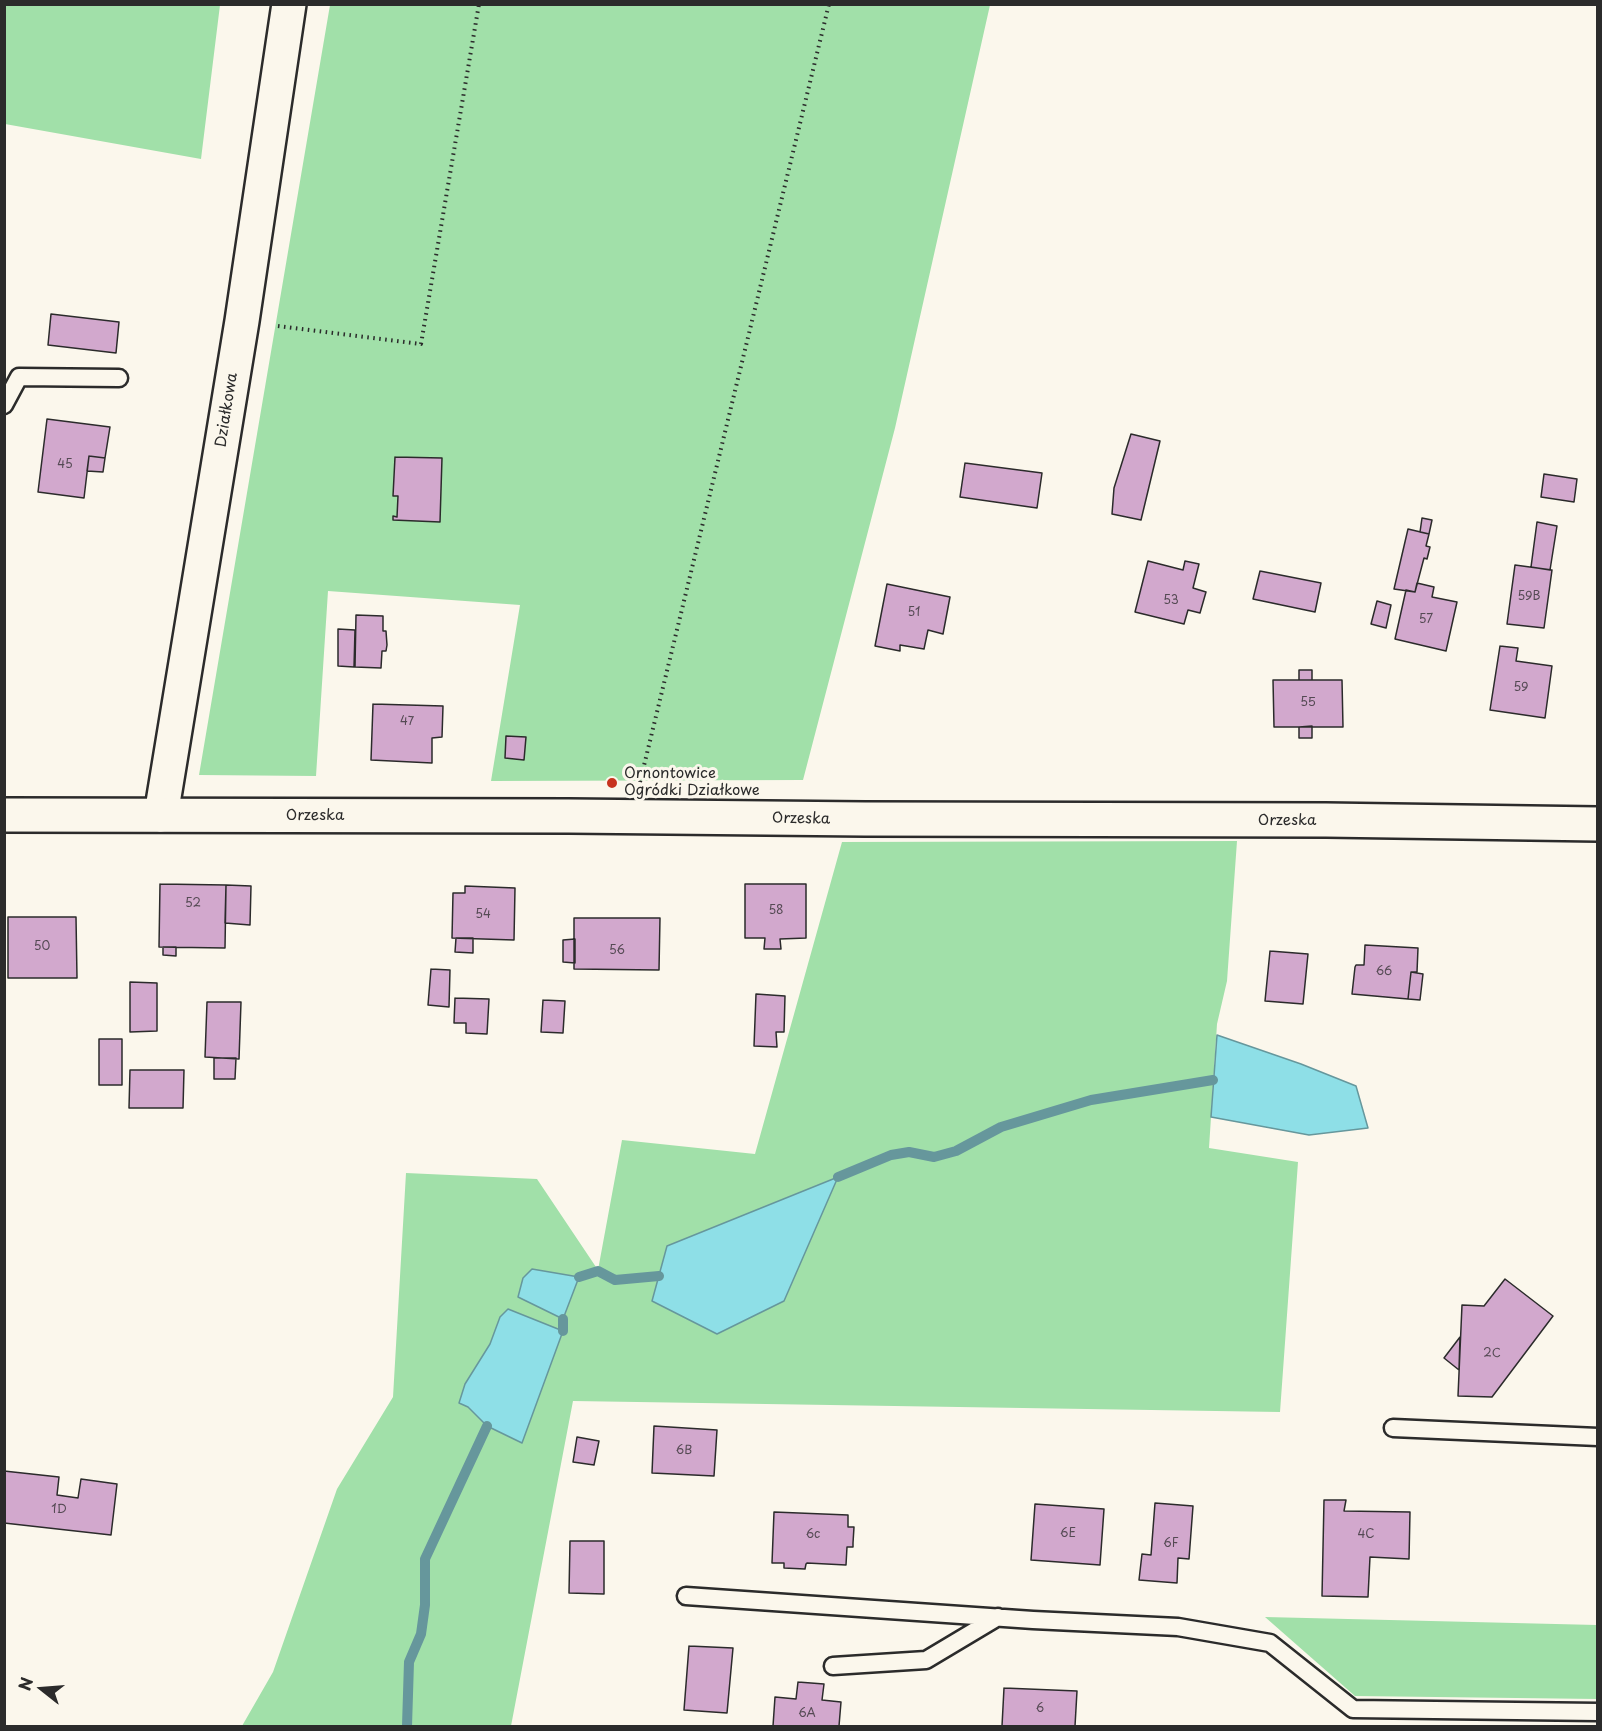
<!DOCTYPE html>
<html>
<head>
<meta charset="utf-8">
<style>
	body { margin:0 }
	#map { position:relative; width:1602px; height:1731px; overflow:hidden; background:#fbf7ec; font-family:"Playpen Sans",sans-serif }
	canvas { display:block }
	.frame { position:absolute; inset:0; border:6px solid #2b2b2b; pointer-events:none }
	.north { position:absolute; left:12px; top:1659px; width:60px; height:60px; -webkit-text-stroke:4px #fbf7ec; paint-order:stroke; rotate:287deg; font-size:16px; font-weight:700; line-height:24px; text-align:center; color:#2b2b2b }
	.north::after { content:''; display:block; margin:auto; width:21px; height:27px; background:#2b2b2b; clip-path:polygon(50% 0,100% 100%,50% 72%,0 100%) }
</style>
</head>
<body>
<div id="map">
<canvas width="1602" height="1731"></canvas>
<div class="frame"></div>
<div class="north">N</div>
</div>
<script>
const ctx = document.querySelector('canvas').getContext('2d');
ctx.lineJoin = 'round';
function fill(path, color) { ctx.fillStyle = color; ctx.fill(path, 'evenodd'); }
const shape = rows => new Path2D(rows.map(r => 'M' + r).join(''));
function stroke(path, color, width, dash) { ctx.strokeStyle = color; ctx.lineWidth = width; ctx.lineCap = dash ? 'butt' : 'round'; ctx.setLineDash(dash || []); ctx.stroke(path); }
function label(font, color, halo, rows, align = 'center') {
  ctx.font = font + ' "Playpen Sans",sans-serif'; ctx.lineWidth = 6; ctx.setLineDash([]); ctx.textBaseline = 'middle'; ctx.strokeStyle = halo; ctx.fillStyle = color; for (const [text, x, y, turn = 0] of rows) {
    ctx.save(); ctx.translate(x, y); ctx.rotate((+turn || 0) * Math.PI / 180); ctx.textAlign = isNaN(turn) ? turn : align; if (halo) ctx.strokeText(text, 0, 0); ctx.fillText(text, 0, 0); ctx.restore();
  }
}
fill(shape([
	[4,5,220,5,201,159,5,124],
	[330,5,990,5,895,428,803,780,491,781,520,605,328,591,316,776,199,775],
	[1237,841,1227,981,1217,1024,1209,1148,1298,1162,1280,1412,573,1401,511,1726,242,1726,273,1672,337,1489,393,1397,406,1173,537,1179,598,1270,622,1140,755,1154,842,842],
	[500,1317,487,1426,468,1407,465,1384,490,1344],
	[1265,1617,1597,1625,1597,1699,1355,1696]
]), '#a1e0a9');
const water = shape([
	[1217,1035,1301,1064,1356,1086,1368,1128,1309,1135,1211,1117,1217,1035],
	[838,1177,784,1301,717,1334,652,1301,667,1246,838,1177],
	[532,1269,579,1277,563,1319,518,1297,523,1278,532,1269],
	[508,1309,563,1331,522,1443,487,1426,468,1407,459,1403,465,1384,490,1344,500,1317,508,1309]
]);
fill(water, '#8edfe7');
stroke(water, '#66979c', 1.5);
stroke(shape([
	[838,1177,891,1155,909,1152,934,1157,956,1151,1001,1127,1091,1100,1213,1080],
	[579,1277,598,1271,615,1280,659,1276],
	[563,1331,563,1319],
	[407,1726,409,1662,421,1634,425,1605,425,1559,487,1426]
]), '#66979c', 10);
const building = shape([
	[51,314,119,322,116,353,48,345,51,314],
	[47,419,110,427,105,458,89,456,84,498,38,492,47,419],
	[1131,434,1160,441,1141,520,1112,514,1114,488,1131,434],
	[89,456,105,458,103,472,87,471,89,456],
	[395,457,442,458,440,522,393,520,393,516,397,517,398,496,393,496,395,457],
	[965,463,1042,473,1037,508,960,497,965,463],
	[1544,474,1577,479,1574,502,1541,497,1544,474],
	[1422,518,1432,520,1429,534,1420,532,1422,518],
	[1537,522,1557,526,1550,570,1531,567,1537,522],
	[1408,529,1429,534,1426,546,1430,547,1427,559,1424,558,1415,592,1394,589,1408,529],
	[1148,561,1183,570,1185,561,1199,564,1193,588,1206,592,1200,613,1188,610,1184,624,1135,612,1148,561],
	[1515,565,1552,570,1544,628,1507,624,1515,565],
	[1260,571,1321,583,1315,612,1253,599,1260,571],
	[1417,583,1434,587,1432,597,1457,602,1446,651,1395,639,1406,590,1415,592,1417,583],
	[887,584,950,597,943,634,928,630,924,649,900,645,900,651,875,646,887,584],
	[1377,601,1391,605,1386,628,1371,624,1377,601],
	[356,615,383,616,383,631,386,631,387,645,386,651,382,651,381,668,355,667,356,615],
	[338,629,355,630,354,667,338,666,338,629],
	[1500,646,1518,648,1516,661,1552,666,1545,718,1490,710,1500,646],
	[1299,670,1312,670,1312,680,1299,680,1299,670],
	[1273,680,1342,680,1343,727,1274,727,1273,680],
	[373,704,443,706,442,737,432,738,432,763,371,760,373,704],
	[1312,726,1312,738,1299,738,1299,727,1312,726],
	[506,736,526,737,524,760,505,758,506,736],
	[160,884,226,885,225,948,159,947,160,884],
	[745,884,806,884,806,938,780,939,781,949,764,949,765,938,745,938,745,884],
	[226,885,251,886,250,925,225,923,226,885],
	[465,886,515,888,514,940,452,938,453,893,465,893,465,886],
	[8,917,76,917,77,978,8,978,8,917],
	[574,918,660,918,659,970,574,969,574,918],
	[456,938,473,938,473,953,455,952,456,938],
	[575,939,575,963,563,962,563,940,575,939],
	[1365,945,1418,948,1417,972,1411,972,1408,999,1352,994,1355,967,1356,965,1364,965,1365,945],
	[163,947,176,947,176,956,163,955,163,947],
	[1270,951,1308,954,1303,1004,1265,1001,1270,951],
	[431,969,450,970,449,1007,428,1005,431,969],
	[1411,972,1423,974,1420,1000,1408,999,1411,972],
	[130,982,157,983,157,1031,130,1032,130,982],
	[756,994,785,996,784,1032,776,1032,777,1047,754,1046,756,994],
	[455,998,489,999,487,1034,466,1033,466,1023,454,1023,455,998],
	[543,1000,565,1001,563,1033,541,1032,543,1000],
	[207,1002,241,1002,239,1059,205,1057,207,1002],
	[99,1039,122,1039,122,1085,99,1085,99,1039],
	[214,1058,236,1058,235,1079,214,1079,214,1058],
	[130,1070,184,1070,183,1108,129,1108,130,1070],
	[1505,1279,1553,1316,1492,1397,1458,1396,1462,1305,1484,1306,1505,1279],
	[1460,1337,1459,1370,1444,1358,1460,1337],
	[654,1426,717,1430,714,1476,652,1473,654,1426],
	[577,1437,599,1441,594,1465,573,1462,577,1437],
	[4,1471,59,1477,57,1495,78,1498,81,1479,117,1484,111,1535,4,1523,4,1471],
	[1324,1500,1346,1500,1344,1511,1410,1512,1409,1559,1370,1557,1368,1597,1322,1596,1324,1500],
	[1155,1503,1193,1506,1189,1559,1178,1558,1177,1583,1139,1580,1142,1554,1151,1555,1155,1503],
	[1035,1504,1104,1509,1100,1565,1031,1560,1035,1504],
	[774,1512,848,1515,848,1527,854,1527,853,1543,853,1547,847,1547,846,1565,807,1563,806,1564,805,1569,784,1568,784,1563,772,1563,774,1512],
	[570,1541,604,1541,604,1594,569,1593,570,1541],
	[689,1646,733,1648,727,1713,684,1710,689,1646],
	[798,1682,824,1684,822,1700,841,1702,839,1726,773,1726,775,1697,796,1699,798,1682],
	[1004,1688,1077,1691,1075,1726,1002,1726,1004,1688]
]);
fill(building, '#d2a8cd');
stroke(building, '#2b2b2b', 1.5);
const lane = shape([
	[4,405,19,377,119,378],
	[1393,1428,1598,1437],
	[686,1596,1033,1620,1178,1627,1270,1643,1353,1709,1598,1712],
	[833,1666,926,1660,998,1617]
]);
const street = shape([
	[161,815,242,321,289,4]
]);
const secondary = shape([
	[4,815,569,816,865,819,1326,820,1598,824]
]);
stroke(lane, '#2b2b2b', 21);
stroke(street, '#2b2b2b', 38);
stroke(secondary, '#2b2b2b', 38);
stroke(shape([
	[278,326,421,344,479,4],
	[640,782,829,4]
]), '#2b2b2b', 4, [1.5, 4.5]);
stroke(lane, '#fbf7ec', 16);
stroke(street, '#fbf7ec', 33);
stroke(secondary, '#fbf7ec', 33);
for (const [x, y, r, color] of [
	[612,783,6,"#c8321e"]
]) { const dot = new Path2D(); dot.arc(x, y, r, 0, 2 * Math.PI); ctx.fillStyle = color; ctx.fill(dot); stroke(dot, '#fbf7ec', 2); }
label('12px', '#554a54', null, [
	["45",65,465],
	["59B",1529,597],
	["53",1171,601],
	["51",914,613],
	["57",1426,620],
	["59",1521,688],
	["55",1308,703],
	["47",407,722],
	["52",193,904],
	["58",776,911],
	["54",483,915],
	["50",42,947],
	["56",617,951],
	["66",1384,972],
	["2C",1492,1354],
	["6B",684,1451],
	["1D",59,1510],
	["6E",1068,1534],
	["6c",813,1535],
	["4C",1366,1535],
	["6F",1171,1544],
	["6",1040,1709],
	["6A",807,1714]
]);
label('15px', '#2b2b2b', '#fbf7ec', [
	["Działkowa",227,410,-81],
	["Orzeska",315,816],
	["Orzeska",801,819,1],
	["Orzeska",1287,821]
]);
label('15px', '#2b2b2b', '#fbf7ec', [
	["Ornontowice",624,774],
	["Ogródki Działkowe",624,791]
], 'left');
</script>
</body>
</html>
